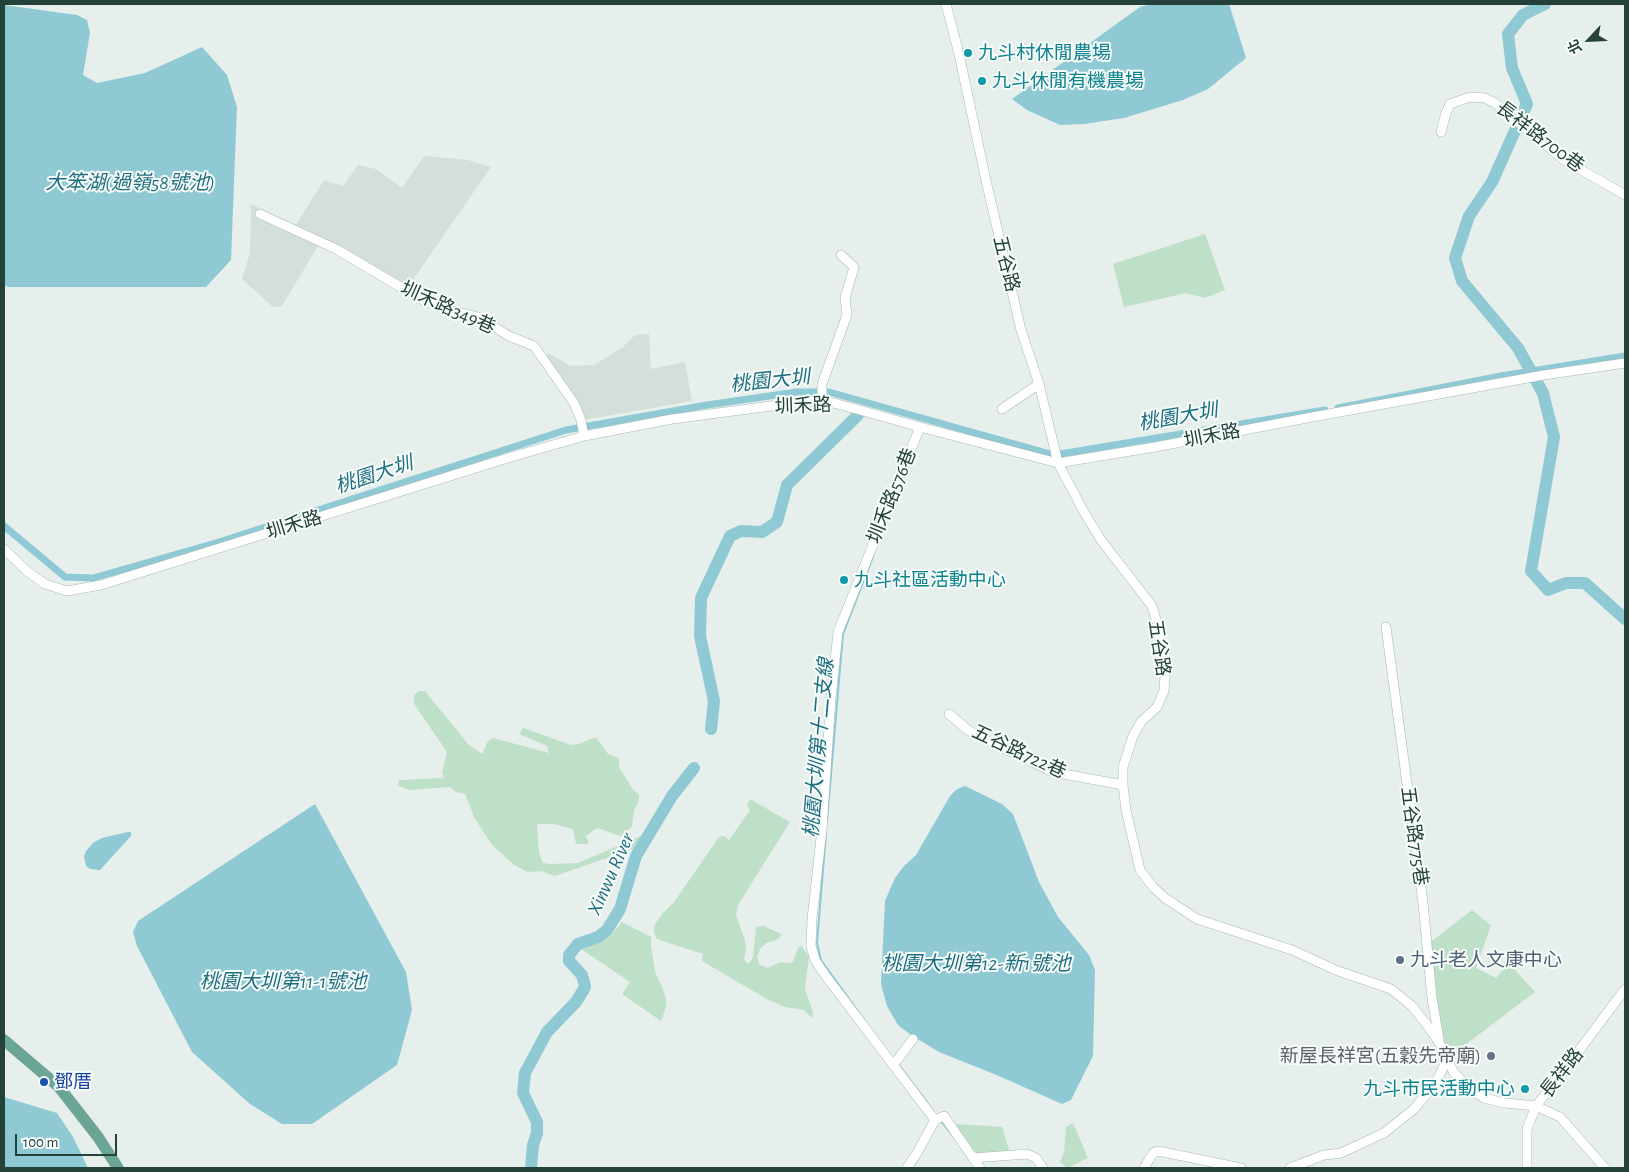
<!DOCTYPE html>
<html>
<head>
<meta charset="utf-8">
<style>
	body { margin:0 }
	#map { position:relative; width:1629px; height:1172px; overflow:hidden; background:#e6efeb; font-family:"Alegreya Sans","Noto Sans TC",sans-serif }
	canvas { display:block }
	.frame { position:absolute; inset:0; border:5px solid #24423a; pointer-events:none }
	.north { position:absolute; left:1564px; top:15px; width:50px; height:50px; -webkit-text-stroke:4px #f7fbf9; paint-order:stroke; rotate:245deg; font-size:14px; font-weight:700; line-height:20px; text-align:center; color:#24423a }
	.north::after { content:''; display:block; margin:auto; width:18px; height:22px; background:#24423a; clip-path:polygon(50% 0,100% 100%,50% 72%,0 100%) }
	.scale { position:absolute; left:15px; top:1134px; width:102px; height:22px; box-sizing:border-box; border:2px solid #24423a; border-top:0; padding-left:6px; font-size:15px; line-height:18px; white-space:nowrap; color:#24423a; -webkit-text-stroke:4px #f7fbf9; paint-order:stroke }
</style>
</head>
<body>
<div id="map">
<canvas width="1629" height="1172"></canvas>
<div class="frame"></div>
<div class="north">北</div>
<div class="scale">100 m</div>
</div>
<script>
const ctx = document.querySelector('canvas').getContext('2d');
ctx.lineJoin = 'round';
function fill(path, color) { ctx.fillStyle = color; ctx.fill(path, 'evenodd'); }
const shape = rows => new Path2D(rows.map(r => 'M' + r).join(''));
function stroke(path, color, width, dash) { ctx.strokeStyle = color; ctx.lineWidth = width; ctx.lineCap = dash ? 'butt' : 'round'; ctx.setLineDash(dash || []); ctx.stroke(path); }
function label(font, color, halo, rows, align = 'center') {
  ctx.font = font + ' "Alegreya Sans","Noto Sans TC",sans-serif'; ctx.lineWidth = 4; ctx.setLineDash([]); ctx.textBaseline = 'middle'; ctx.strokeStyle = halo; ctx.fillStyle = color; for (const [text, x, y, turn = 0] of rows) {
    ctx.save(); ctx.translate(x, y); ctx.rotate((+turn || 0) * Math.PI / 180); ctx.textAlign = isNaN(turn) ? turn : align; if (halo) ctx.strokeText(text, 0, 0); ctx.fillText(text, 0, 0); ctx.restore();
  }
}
fill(shape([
	[424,156,468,160,491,167,408,287,321,241,282,306,273,307,242,279,250,253,251,204,296,225,324,180,343,186,358,165,376,169,402,188],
	[649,334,651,369,685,362,692,401,584,420,546,355,548,353,571,366,594,365,623,347,635,335]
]), '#d4dfda');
fill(shape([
	[1205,234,1225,290,1205,298,1186,293,1124,307,1113,264],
	[419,691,425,691,468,744,482,754,488,741,493,738,549,753,547,746,519,734,523,728,571,745,579,744,596,737,608,754,619,758,619,767,632,788,639,795,639,801,634,810,632,827,621,836,597,828,586,836,589,844,576,844,573,829,553,824,537,824,539,853,543,863,550,864,578,863,643,835,636,848,555,876,541,871,527,872,513,864,492,845,475,819,465,794,456,792,450,787,410,790,398,786,399,780,444,778,442,772,447,752,414,704,414,695],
	[750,799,790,822,738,905,736,915,745,940,746,951,744,960,749,964,753,957,756,927,764,926,781,934,779,939,766,943,760,949,757,957,760,965,768,968,780,962,786,963,793,962,798,948,801,946,809,956,805,989,813,1012,812,1018,804,1010,785,1007,765,998,702,961,703,954,657,939,654,932,654,926,662,914,674,902,719,837,724,836,729,840,750,810,747,805],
	[1472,910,1491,925,1476,968,1496,978,1509,963,1535,992,1448,1058,1442,1035,1428,944],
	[622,922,651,937,651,945,655,972,663,989,666,999,666,1007,661,1021,622,994,630,982,581,949,601,941,613,933],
	[1073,1123,1088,1158,1067,1168,1060,1162,1064,1153,1066,1127],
	[956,1124,1002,1127,1011,1156,979,1157,956,1127]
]), '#bfe0c8');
fill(shape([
	[1152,4,1229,4,1246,58,1208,89,1183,100,1124,118,1084,124,1060,125,1027,110,1012,99,1140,7],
	[4,5,77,15,87,20,90,33,83,75,97,83,145,73,202,47,227,75,237,107,231,260,206,287,8,287,4,285],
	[965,786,1002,804,1013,814,1039,882,1058,917,1089,955,1095,970,1093,1056,1071,1100,1062,1104,999,1076,939,1052,911,1035,898,1025,887,1006,881,984,885,901,895,878,904,866,916,855,950,796,957,789],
	[315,804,406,972,412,1010,397,1065,312,1124,282,1124,250,1104,192,1052,137,946,133,932,138,921],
	[128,832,131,832,131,836,100,870,90,869,86,866,84,856,86,851,93,843,102,838],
	[4,1097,57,1113,73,1137,88,1168,4,1168]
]), '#8ec9d4');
stroke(shape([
	[827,821,843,634,873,557],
	[826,834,817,943,821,960,865,1021],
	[898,1064,930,1106],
	[940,1120,956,1140]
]), '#8ec9d4', 2);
stroke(shape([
	[1338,408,1501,376,1625,356],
	[4,526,65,577,93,578,219,542,566,430,707,405,797,392,829,392,1054,455,1325,410]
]), '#8ec9d4', 7);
stroke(shape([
	[1545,4,1523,15,1508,34,1512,68,1527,104,1492,182,1469,216,1455,258,1462,281,1518,348,1543,393,1554,437,1531,571,1548,590,1566,583,1585,583,1625,619],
	[711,729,714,701,700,636,701,598,730,536,741,531,762,532,777,522,787,485,858,415],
	[531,1168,533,1145,537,1133,537,1122,523,1093,525,1073,547,1032,576,1002,584,989,585,986,582,975,569,961,569,955,578,944,598,937,607,930,620,909,636,856,672,796,694,768]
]), '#8ec9d4', 12);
const minor = shape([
	[946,4,959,54,987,185,1021,330,1039,384,1058,463,1084,512,1101,540,1152,606,1158,626,1165,676,1164,691,1157,707,1141,722,1133,736,1123,767,1123,785,1126,810,1140,870,1153,887,1165,898,1197,919,1292,950,1338,971,1391,989,1412,1006,1427,1025,1440,1044,1454,1073,1469,1088,1484,1098,1505,1103,1536,1106,1560,1117,1605,1168],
	[1441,132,1446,113,1450,104,1470,97,1485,98,1495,103,1564,160,1625,195],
	[260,214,336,249,421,299,449,310,478,317,509,336,534,346,574,403,581,420,584,436],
	[822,401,822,384,847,315,845,298,854,267,841,255],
	[1002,409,1039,384],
	[920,427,838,632,831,698,822,829,812,919,811,946,815,960,825,975,935,1120],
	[4,549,28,572,45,584,67,591,101,585,511,457,584,436,672,419,802,402,822,401,838,404,920,427,1058,463,1155,447,1312,417,1544,375,1625,363],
	[1386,627,1423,903,1432,998,1439,1039],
	[949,714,968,730,986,740,1053,772,1123,785],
	[892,1064,898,1059,913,1039],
	[935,1120,944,1116,980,1168],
	[973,1158,1027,1154,1036,1158,1043,1168],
	[907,1168,917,1153,935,1120],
	[1144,1168,1153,1153,1158,1151,1241,1168],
	[1290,1168,1324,1155,1341,1153,1384,1133,1414,1109,1435,1084,1447,1060],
	[1527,1168,1527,1129,1536,1106,1563,1072,1625,989]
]);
const major = shape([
	[4,1040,59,1087,98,1137,118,1168]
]);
stroke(minor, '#a8b8b2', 10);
stroke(major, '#c2cac8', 12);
stroke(minor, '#fff', 9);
stroke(major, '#6aa596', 11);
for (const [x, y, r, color] of [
	[968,53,5,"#0f9aa8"],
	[982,81,5,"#0f9aa8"],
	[844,580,5,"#0f9aa8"],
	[1400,960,5,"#5c6f8a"],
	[1491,1056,5,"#6b7280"],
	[44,1082,5,"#1a4fb4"],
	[1525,1089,5,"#0f9aa8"]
]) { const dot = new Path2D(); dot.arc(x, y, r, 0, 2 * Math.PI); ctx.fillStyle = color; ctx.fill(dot); stroke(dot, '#f7fbf9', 2); }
label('19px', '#0d838f', '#f7fbf9', [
	["九斗村休閒農場",978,53],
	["九斗休閒有機農場",992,81],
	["九斗社區活動中心",854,580],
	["九斗市民活動中心",1515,1089,"right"]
], 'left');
label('19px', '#24423a', '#f7fbf9', [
	["長祥路700巷",1540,137,37],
	["五谷路",1006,264,76],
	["圳禾路349巷",448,308,24],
	["圳禾路",803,406,-2],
	["圳禾路",1212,436,-11],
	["圳禾路576巷",892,496,-68],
	["圳禾路",294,525,-17],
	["五谷路",1159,648,81],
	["五谷路722巷",1019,752,25],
	["五谷路775巷",1414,836,82],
	["長祥路",1562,1073,-52]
]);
label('19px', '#4e5e75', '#f7fbf9', [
	["九斗老人文康中心",1410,960]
], 'left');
label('19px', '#5b616d', '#f7fbf9', [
	["新屋長祥宮(五穀先帝廟)",1481,1056]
], 'right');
label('19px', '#164399', '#f7fbf9', [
	["鄧厝",54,1082]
], 'left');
label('italic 20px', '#1c6f80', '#f7fbf9', [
	["大笨湖(過嶺58號池)",130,183],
	["桃園大圳",770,381,-6],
	["桃園大圳",1178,417,-10],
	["桃園大圳",374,475,-18],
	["桃園大圳第十二支線",819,748,-85],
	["Xinwu River",611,874,-66],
	["桃園大圳第12-新1號池",976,964],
	["桃園大圳第11-1號池",283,982]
]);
</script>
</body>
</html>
